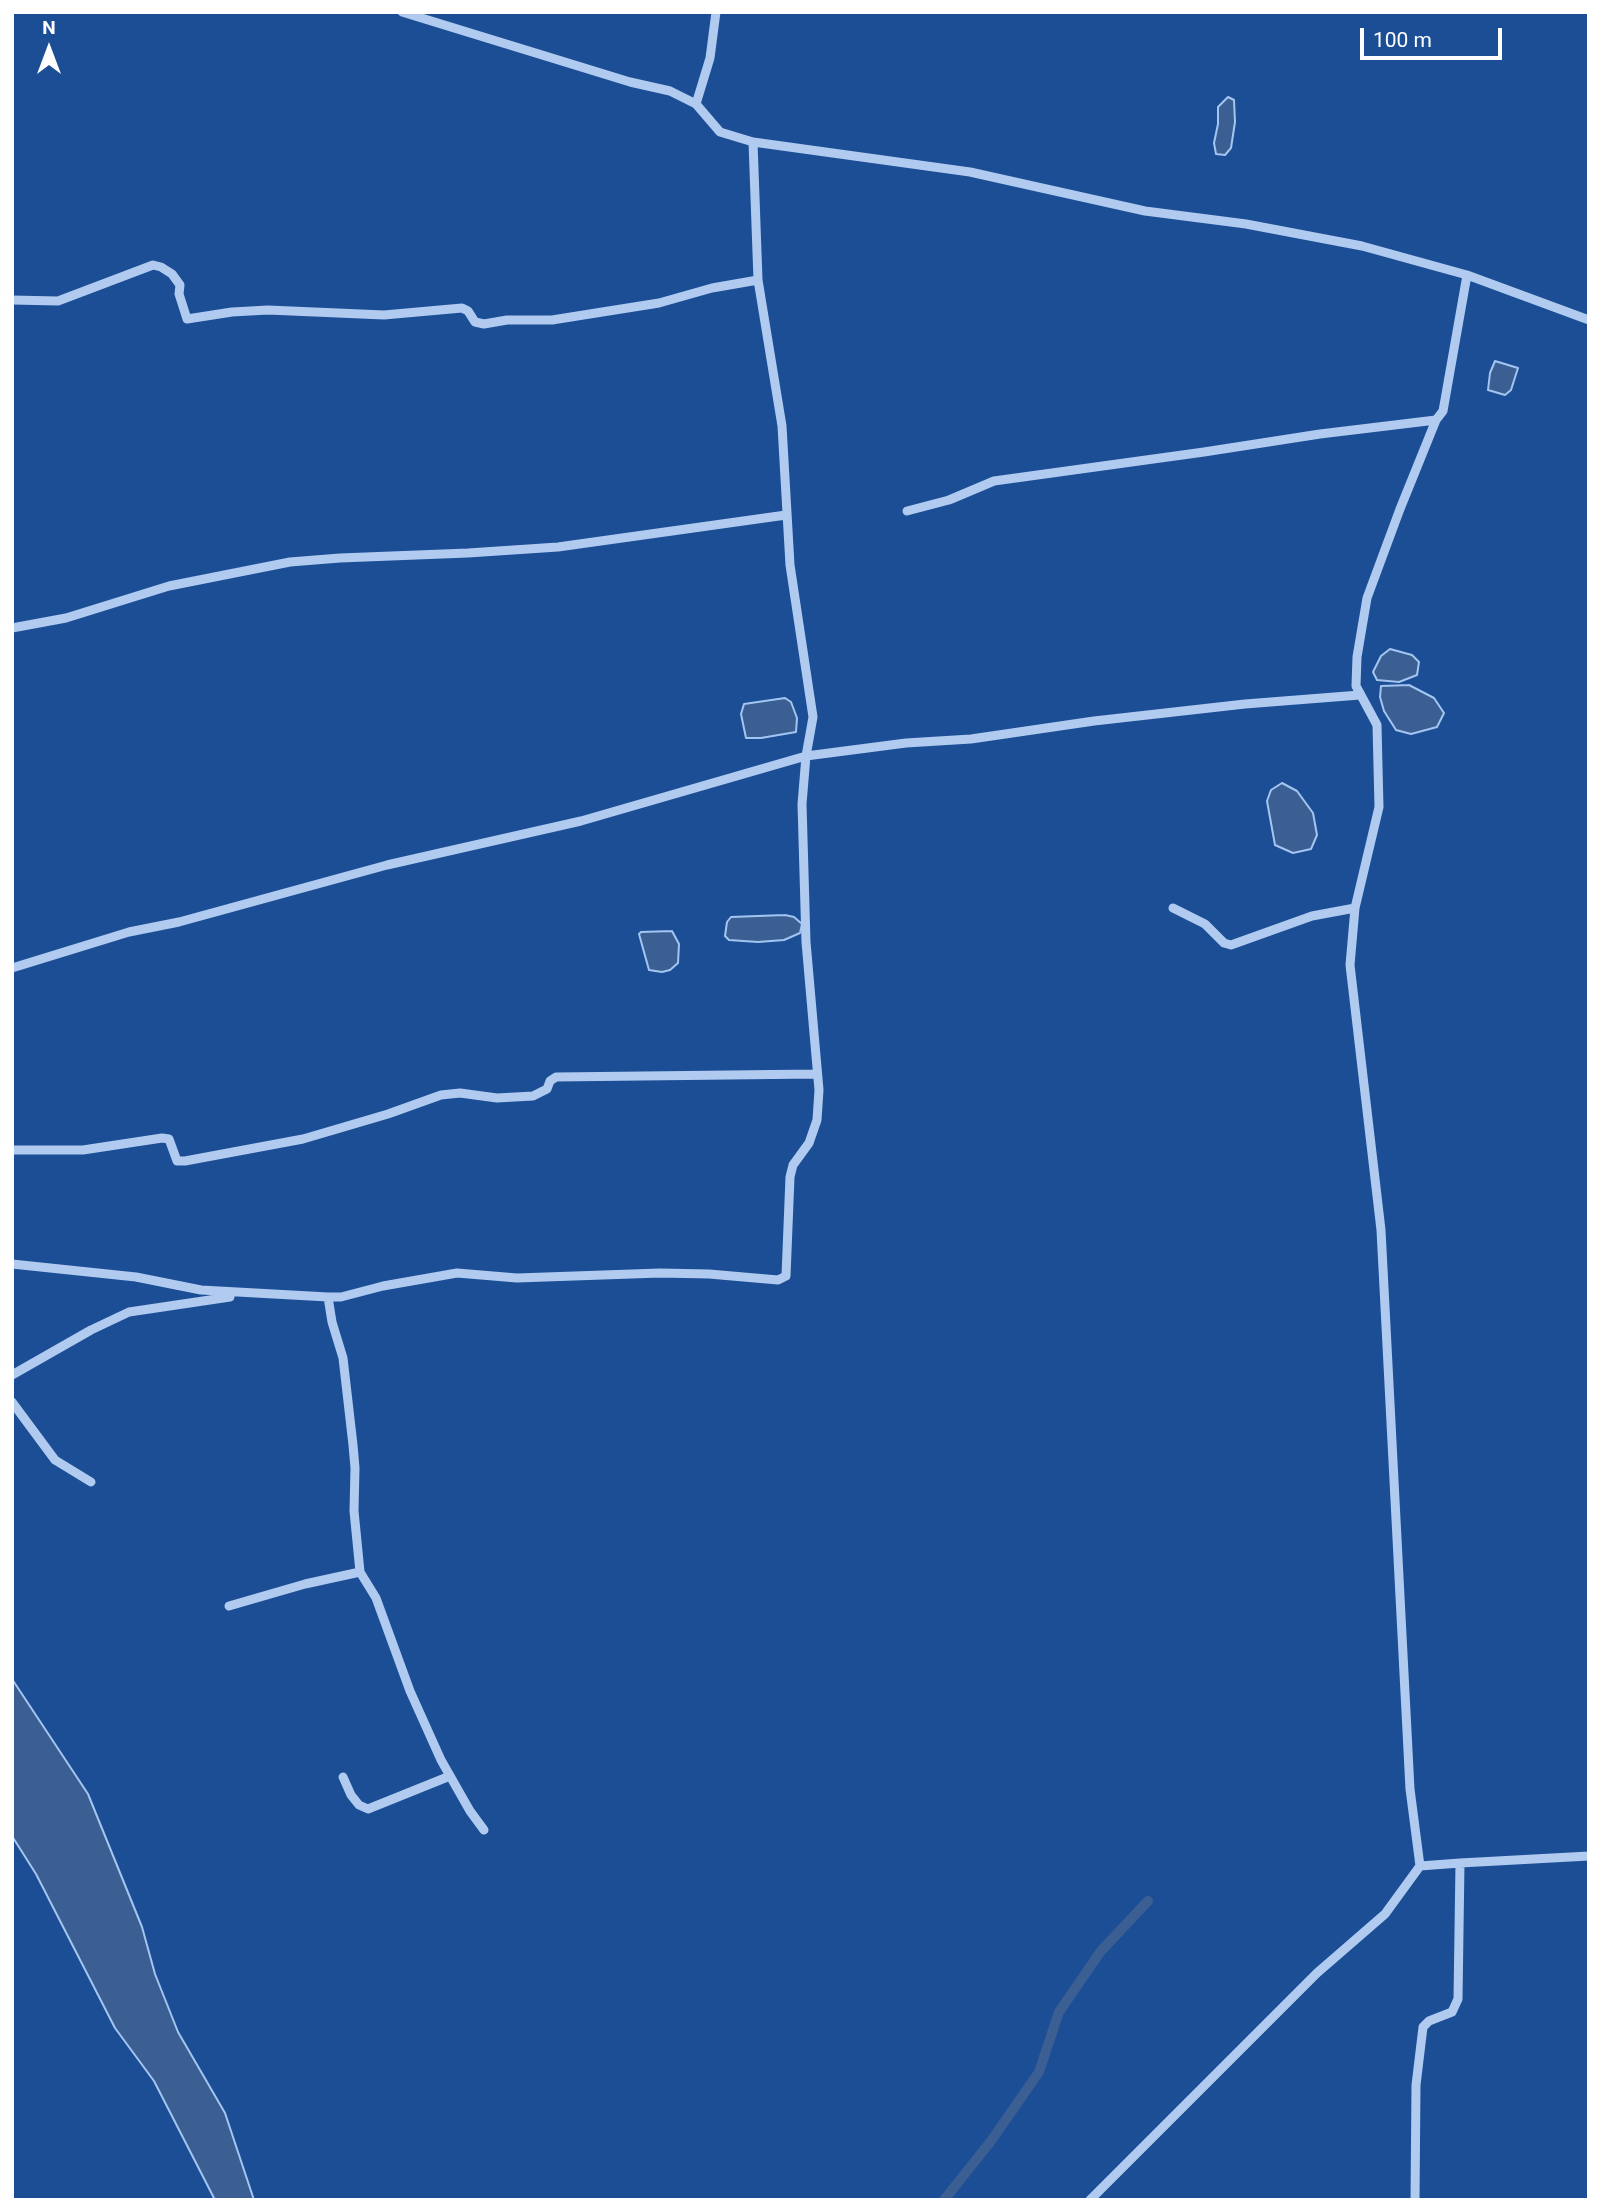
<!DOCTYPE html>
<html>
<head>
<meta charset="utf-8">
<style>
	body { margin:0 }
	#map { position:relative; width:1601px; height:2212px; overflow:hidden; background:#1c4e96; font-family:Roboto,sans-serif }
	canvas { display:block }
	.frame { position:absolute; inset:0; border:14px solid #fff; pointer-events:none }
	.north { position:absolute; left:14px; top:14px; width:70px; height:70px; -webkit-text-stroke:5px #1c4e96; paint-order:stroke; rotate:0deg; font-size:19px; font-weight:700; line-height:28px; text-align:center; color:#fff }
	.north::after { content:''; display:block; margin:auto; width:24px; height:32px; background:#fff; clip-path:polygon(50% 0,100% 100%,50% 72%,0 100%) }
	.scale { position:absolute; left:1360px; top:28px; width:142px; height:32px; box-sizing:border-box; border:4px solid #fff; border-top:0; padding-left:9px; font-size:21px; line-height:24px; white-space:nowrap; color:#fff; -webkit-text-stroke:5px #1c4e96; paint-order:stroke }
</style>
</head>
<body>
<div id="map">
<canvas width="1601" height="2212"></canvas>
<div class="frame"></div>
<div class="north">N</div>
<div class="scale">100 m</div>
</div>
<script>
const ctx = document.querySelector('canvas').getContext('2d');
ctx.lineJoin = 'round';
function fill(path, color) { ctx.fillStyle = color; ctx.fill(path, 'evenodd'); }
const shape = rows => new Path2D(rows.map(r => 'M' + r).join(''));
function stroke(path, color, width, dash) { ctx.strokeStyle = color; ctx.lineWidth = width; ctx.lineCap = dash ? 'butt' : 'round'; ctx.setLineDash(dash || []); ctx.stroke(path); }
const water = shape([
	[1228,97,1234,100,1235,122,1231,148,1225,155,1216,154,1214,143,1218,124,1218,107,1228,97],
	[1495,361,1518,368,1511,390,1505,395,1488,390,1490,373,1495,361],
	[1390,649,1412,655,1419,662,1417,675,1399,682,1377,680,1373,672,1381,656,1390,649],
	[1409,685,1434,698,1444,713,1437,727,1411,734,1396,730,1384,711,1380,697,1381,686,1409,685],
	[785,698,791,702,797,718,796,732,761,738,746,738,741,714,744,704,785,698],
	[1282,783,1297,791,1313,813,1317,835,1311,849,1293,853,1275,845,1267,801,1271,790,1282,783],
	[785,915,794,917,802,924,800,933,784,940,758,942,729,940,725,936,727,922,731,917,785,915],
	[672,931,679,944,678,963,670,970,662,972,649,970,639,934,641,932,672,931],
	[12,1679,88,1794,142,1927,155,1974,178,2032,225,2113,254,2200,215,2200,154,2081,115,2028,36,1874,12,1836,12,1679]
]);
fill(water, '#3c5f93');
stroke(water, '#a3c5f1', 2);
stroke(shape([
	[944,2200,991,2141,1039,2072,1059,2012,1101,1951,1148,1901]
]), '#3c5f93', 10);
stroke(shape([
	[402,12,630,82,670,91,696,104,720,132,753,142,970,172,1145,211,1246,224,1362,246,1467,275,1589,320],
	[696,104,710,58,716,12],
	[12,300,58,301,153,265,161,267,172,274,180,285,179,294,187,319,232,312,268,310,384,315,462,308,468,311,475,322,484,324,507,320,552,320,659,303,712,288,758,280],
	[907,511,949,500,994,481,1204,452,1320,434,1436,420],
	[12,628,66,618,169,586,290,562,340,558,468,553,558,547,786,515],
	[1173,908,1205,924,1224,943,1231,945,1312,916,1355,908],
	[12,968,129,932,179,922,387,865,581,821,806,756,906,743,971,739,1094,721,1245,704,1360,695],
	[12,1150,83,1150,162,1138,169,1139,177,1161,185,1161,303,1139,388,1114,441,1095,460,1093,497,1098,533,1096,547,1089,550,1081,556,1077,816,1074],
	[12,1264,136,1277,201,1290,328,1297],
	[12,1375,91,1330,129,1312,230,1297],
	[12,1402,55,1460,91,1482],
	[229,1606,305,1584,360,1572],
	[343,1777,351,1795,359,1805,368,1809,450,1776],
	[484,1830,470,1811,441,1760,410,1691,376,1598,360,1572,354,1511,355,1468,353,1445,343,1358,332,1322,328,1297,341,1297,383,1286,457,1273,517,1278,660,1273,709,1274,778,1280,786,1276,790,1177,793,1165,809,1143,817,1120,819,1090,806,942,802,804,806,756,813,717,790,565,782,426,758,280,753,142],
	[1420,1866,1460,1863],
	[1090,2200,1317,1973,1385,1914,1420,1866,1410,1789,1381,1230,1350,965,1355,908,1379,807,1377,725,1356,686,1357,657,1367,598,1400,509,1436,420,1443,411,1467,275],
	[1415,2200,1416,2085,1423,2027,1429,2021,1452,2012,1458,1999,1460,1863,1589,1856]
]), '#b0cbef', 9);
</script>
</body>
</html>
